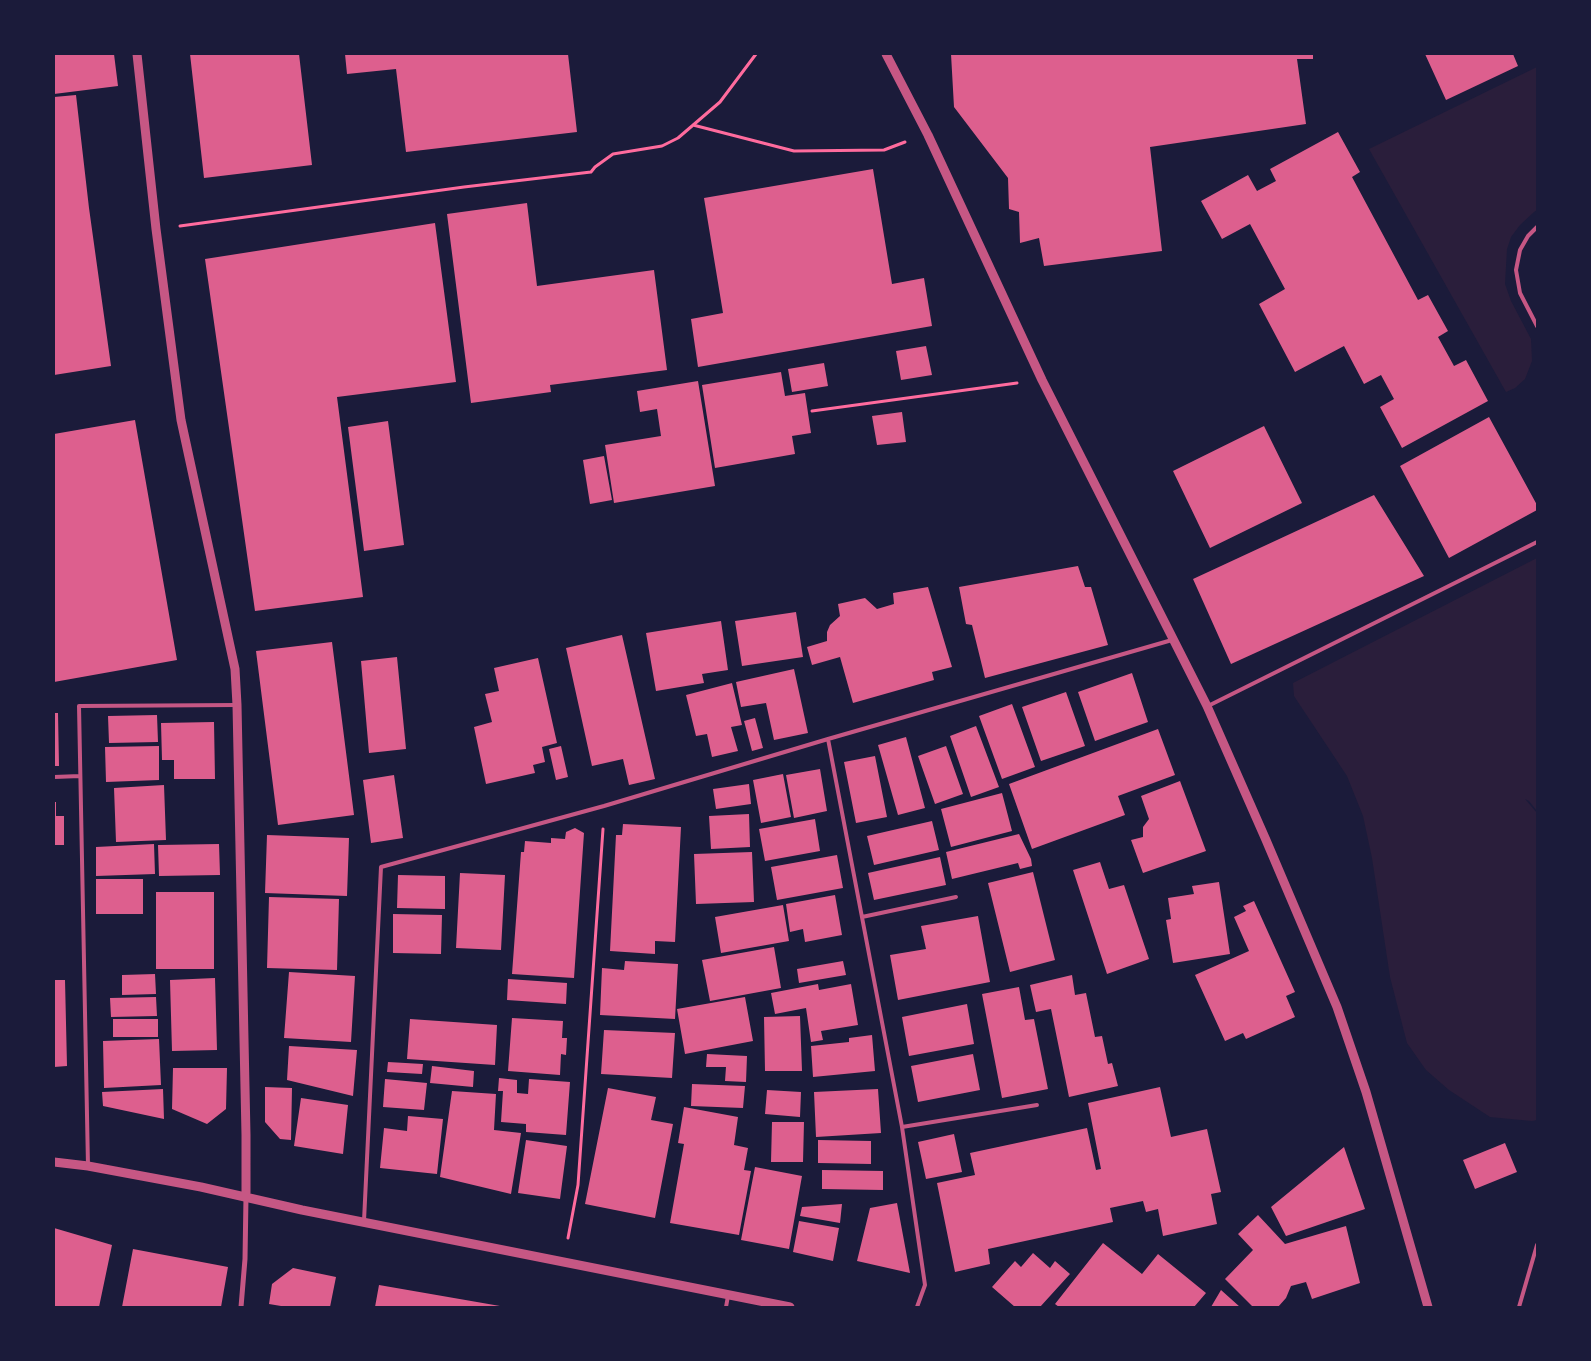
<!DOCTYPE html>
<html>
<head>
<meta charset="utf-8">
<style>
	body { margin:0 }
	#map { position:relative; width:1591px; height:1361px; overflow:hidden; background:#1b1b3a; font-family:"Fira Sans Condensed",sans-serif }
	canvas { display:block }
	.frame { position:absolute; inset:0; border:55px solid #1b1b3a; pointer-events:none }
</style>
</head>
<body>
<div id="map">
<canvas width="1591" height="1361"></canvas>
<div class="frame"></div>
</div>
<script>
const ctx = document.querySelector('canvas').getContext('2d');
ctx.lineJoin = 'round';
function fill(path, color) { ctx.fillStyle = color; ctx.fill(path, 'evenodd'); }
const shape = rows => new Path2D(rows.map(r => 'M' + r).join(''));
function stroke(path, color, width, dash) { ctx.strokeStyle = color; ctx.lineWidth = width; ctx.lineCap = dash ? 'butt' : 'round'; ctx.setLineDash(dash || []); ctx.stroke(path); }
fill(shape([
	[1537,67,1537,210,1534,212,1520,225,1511,237,1507,249,1505,284,1511,301,1531,339,1532,361,1525,379,1515,388,1506,392,1369,149],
	[1537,558,1537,811,1529,801,1525,799,1537,813,1537,1120,1532,1121,1490,1117,1449,1090,1426,1070,1407,1043,1390,977,1372,858,1363,816,1347,776,1294,696,1293,683]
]), '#2a1e3b');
fill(shape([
	[54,54,114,54,118,86,54,94],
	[190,54,299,54,312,165,204,178],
	[345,54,568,54,577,132,406,152,396,69,347,74],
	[951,54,1313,54,1313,59,1297,59,1306,124,1150,147,1162,251,1044,266,1039,238,1020,243,1019,212,1009,209,1008,178,954,107],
	[1425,54,1513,54,1518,66,1446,100],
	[76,95,89,208,111,366,54,375,54,97],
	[1338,132,1360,172,1352,177,1418,300,1428,295,1448,331,1438,337,1454,366,1466,360,1488,401,1402,448,1380,407,1394,399,1381,375,1364,384,1344,346,1295,372,1259,304,1285,289,1250,224,1222,239,1201,201,1248,175,1257,191,1276,181,1270,169],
	[873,169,892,284,924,278,932,326,698,367,691,319,723,313,704,198],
	[527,203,537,286,654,270,667,370,550,385,551,392,471,403,447,214],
	[435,223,456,382,337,397,363,597,255,611,205,259],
	[926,346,932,375,901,380,896,351],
	[824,363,828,386,792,392,788,369],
	[781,372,785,396,805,393,811,433,792,436,795,454,715,468,702,385],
	[698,381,715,486,614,503,605,445,661,436,657,409,640,412,637,391],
	[902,412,906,442,877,445,872,416],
	[1489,417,1537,505,1537,510,1449,558,1400,466],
	[135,420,177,660,54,682,54,434],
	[388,421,404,545,364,551,348,427],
	[1264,426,1302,503,1210,548,1173,471],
	[604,456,612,500,590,504,583,460],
	[1374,495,1424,576,1231,664,1193,579],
	[1078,566,1085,587,1091,587,1108,645,985,678,972,625,966,624,959,587],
	[928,587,952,667,932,672,934,680,853,703,840,657,812,665,807,647,827,641,827,632,830,625,840,616,838,604,865,598,877,609,894,604,893,593],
	[796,612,803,657,742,666,735,621],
	[721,621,728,670,702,674,704,683,656,691,646,633],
	[622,635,655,779,629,785,623,759,592,766,566,648],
	[332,642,354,815,278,825,256,651],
	[397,657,406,749,369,753,361,661],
	[538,658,557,743,542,747,545,762,533,765,535,773,486,784,474,727,492,722,485,694,499,691,494,668],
	[794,669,808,733,774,740,766,703,741,707,736,682],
	[1132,673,1148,722,1095,741,1078,692],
	[732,683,742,725,731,727,738,751,712,757,707,734,696,736,686,695],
	[1066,692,1085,746,1041,761,1022,707],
	[1012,704,1035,767,1002,779,979,716],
	[54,713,58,713,59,766,54,766],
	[157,715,158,742,109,743,108,716],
	[755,718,763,748,752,751,744,721],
	[214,722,215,779,174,779,174,760,162,760,161,723],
	[976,726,999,787,971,797,950,736],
	[1158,729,1175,775,1118,796,1125,815,1032,849,1009,784],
	[906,737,925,808,898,815,878,745],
	[159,746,159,780,106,782,105,747],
	[561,746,568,777,556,780,549,749],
	[946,746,963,794,935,804,918,756],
	[875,756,887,817,856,823,844,762],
	[820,769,827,811,794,818,786,775],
	[783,774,791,817,761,823,753,780],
	[394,775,403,838,371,843,363,780],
	[1180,781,1206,851,1143,873,1131,840,1143,837,1143,827,1149,819,1141,796],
	[749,784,751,804,716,809,713,789],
	[164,785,166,840,116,842,114,788],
	[1002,793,1012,831,951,847,941,809],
	[54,802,56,802,56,816,64,816,64,845,54,845],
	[749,814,750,847,711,849,709,816],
	[815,819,820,851,765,861,759,829],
	[932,821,939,850,874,865,867,836],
	[623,824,681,827,675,942,655,941,655,954,610,951,616,835,622,835],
	[575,828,584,833,574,978,512,974,521,852,524,852,525,841,551,843,551,838,565,839,566,832],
	[1019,834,1031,859,1032,866,1020,869,1018,863,952,879,946,852],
	[267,835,349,838,347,896,265,893],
	[154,844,155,874,96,876,96,847],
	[219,844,220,875,159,876,158,845],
	[752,852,754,902,696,904,694,854],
	[837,855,843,888,777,900,771,867],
	[940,857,946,885,874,900,868,873],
	[1100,862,1109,889,1124,885,1149,959,1107,974,1073,870],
	[1033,872,1055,960,1010,972,988,883],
	[460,873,505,875,501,950,456,948],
	[398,875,445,876,445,909,397,908],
	[96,879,143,879,143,914,96,914],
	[1219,882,1230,954,1173,963,1166,920,1171,919,1168,898,1194,894,1192,886],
	[156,892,214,892,214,969,156,969],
	[835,895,842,935,805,942,803,929,790,932,786,904],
	[269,897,339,899,337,970,267,968],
	[1254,901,1295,992,1286,996,1295,1017,1246,1039,1243,1033,1225,1041,1195,975,1249,951,1234,917,1246,911,1243,906],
	[783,905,789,941,721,953,715,917],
	[393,914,442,915,441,954,393,953],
	[978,916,990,982,898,1000,890,955,926,949,921,926],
	[774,947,781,988,710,1001,702,960],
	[625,961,678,964,675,1019,600,1015,602,968,624,970],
	[843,961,846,975,799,983,797,969],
	[289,972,355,976,351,1042,284,1038],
	[155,974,156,994,122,995,122,975],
	[1072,975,1075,995,1086,993,1095,1037,1102,1036,1108,1064,1112,1063,1118,1086,1069,1097,1051,1009,1036,1012,1030,985],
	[215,978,217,1050,172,1051,170,980],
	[508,979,567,983,566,1004,507,1000],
	[54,980,65,980,67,1066,54,1067],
	[818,984,819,990,851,984,858,1025,821,1031,823,1040,811,1042,806,1008,775,1014,771,993],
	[1019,987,1025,1020,1034,1019,1048,1089,1002,1098,982,994],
	[156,997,157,1016,111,1017,110,998],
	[745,997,753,1041,685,1054,677,1009],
	[967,1004,974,1044,909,1056,902,1017],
	[800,1016,802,1071,765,1071,764,1017],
	[512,1018,563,1021,562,1038,567,1038,566,1055,561,1054,560,1075,508,1071],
	[113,1019,158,1019,158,1037,113,1037],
	[410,1019,497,1025,495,1065,407,1059],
	[604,1030,675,1033,672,1078,601,1074],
	[872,1035,875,1071,813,1077,811,1046,849,1042,849,1038],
	[159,1039,161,1085,104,1088,103,1041],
	[289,1046,357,1050,353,1096,287,1080],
	[707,1054,747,1056,746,1082,725,1081,726,1067,706,1067],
	[973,1054,980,1090,918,1102,911,1066],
	[388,1062,423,1064,422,1074,387,1072],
	[432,1066,474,1071,473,1087,430,1083],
	[173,1068,227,1068,226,1109,207,1124,172,1109],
	[499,1078,517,1080,517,1093,528,1094,529,1079,570,1082,566,1135,526,1132,526,1124,501,1122,503,1091,498,1091],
	[385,1079,427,1083,424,1110,383,1107],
	[692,1084,745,1086,743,1108,691,1106],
	[265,1087,292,1088,291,1140,280,1139,265,1122],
	[1160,1087,1171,1137,1207,1129,1221,1192,1211,1194,1217,1224,1163,1236,1158,1209,1146,1212,1143,1201,1110,1208,1113,1222,988,1249,990,1264,955,1272,937,1183,975,1175,970,1153,1087,1128,1096,1170,1101,1169,1088,1103],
	[608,1088,656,1097,651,1120,673,1124,655,1218,585,1204],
	[163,1089,164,1119,103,1106,102,1092],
	[878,1089,881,1133,816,1137,814,1092],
	[767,1090,801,1092,800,1117,765,1114],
	[452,1091,496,1094,494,1130,521,1133,511,1194,440,1177],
	[301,1098,348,1105,343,1154,294,1146],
	[684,1107,738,1117,734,1145,748,1148,744,1170,751,1171,739,1235,670,1223,684,1144,678,1143],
	[408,1116,443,1119,437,1174,380,1168,384,1128,407,1131],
	[772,1122,804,1122,803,1162,771,1162],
	[954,1134,962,1172,926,1179,918,1142],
	[526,1140,567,1146,560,1199,518,1193],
	[818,1140,871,1141,871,1164,818,1163],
	[1505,1143,1517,1172,1475,1189,1463,1160],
	[1344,1147,1365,1209,1286,1236,1271,1207],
	[755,1167,802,1176,789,1249,741,1240],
	[822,1170,883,1171,883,1190,822,1189],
	[897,1203,910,1273,857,1261,870,1208],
	[842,1204,840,1223,800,1216,802,1207],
	[1258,1215,1285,1244,1346,1226,1360,1283,1312,1299,1306,1282,1291,1286,1286,1298,1278,1307,1253,1307,1225,1279,1253,1250,1238,1234],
	[799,1221,839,1228,833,1261,793,1252],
	[54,1228,112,1245,99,1307,54,1307],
	[1103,1243,1142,1274,1158,1254,1206,1293,1194,1307,1059,1307,1055,1304],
	[133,1249,228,1267,221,1307,122,1307],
	[1033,1253,1050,1268,1055,1261,1070,1274,1040,1307,1015,1307,992,1287,1015,1261,1021,1267],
	[293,1268,336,1277,330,1307,287,1307,269,1304,272,1284],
	[379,1285,500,1306,500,1307,375,1307],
	[1221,1290,1240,1307,1211,1307]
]), '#dd5f8e');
stroke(shape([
	[693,125,794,151,884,150,905,142],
	[180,226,464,187,591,172,595,167,613,154,662,146,678,138,720,102,756,54],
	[812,411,1017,383],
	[568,1238,578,1185,603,829]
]), '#ff6b9d', 3);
stroke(shape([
	[1537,227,1528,236,1520,250,1516,270,1520,293,1537,326],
	[1208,706,1537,542],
	[828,739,902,1127,925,1285,917,1307],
	[54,777,80,776],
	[862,917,956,897],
	[902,1127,1037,1105],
	[88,1166,79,706,237,705],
	[364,1221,381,867,604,806,828,739,1172,640],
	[726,1307,728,1296],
	[1519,1307,1537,1245]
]), '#c65784', 4);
stroke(shape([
	[241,1307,245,1259,246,1197]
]), '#c65784', 5);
stroke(shape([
	[137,54,156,229,181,420,235,669,237,705,246,1135,246,1197],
	[886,54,928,135,1042,380,1207,706,1266,840,1337,1007,1366,1092,1428,1307],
	[54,1162,88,1166,201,1187,302,1210,790,1307]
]), '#c65784', 9);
</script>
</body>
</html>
